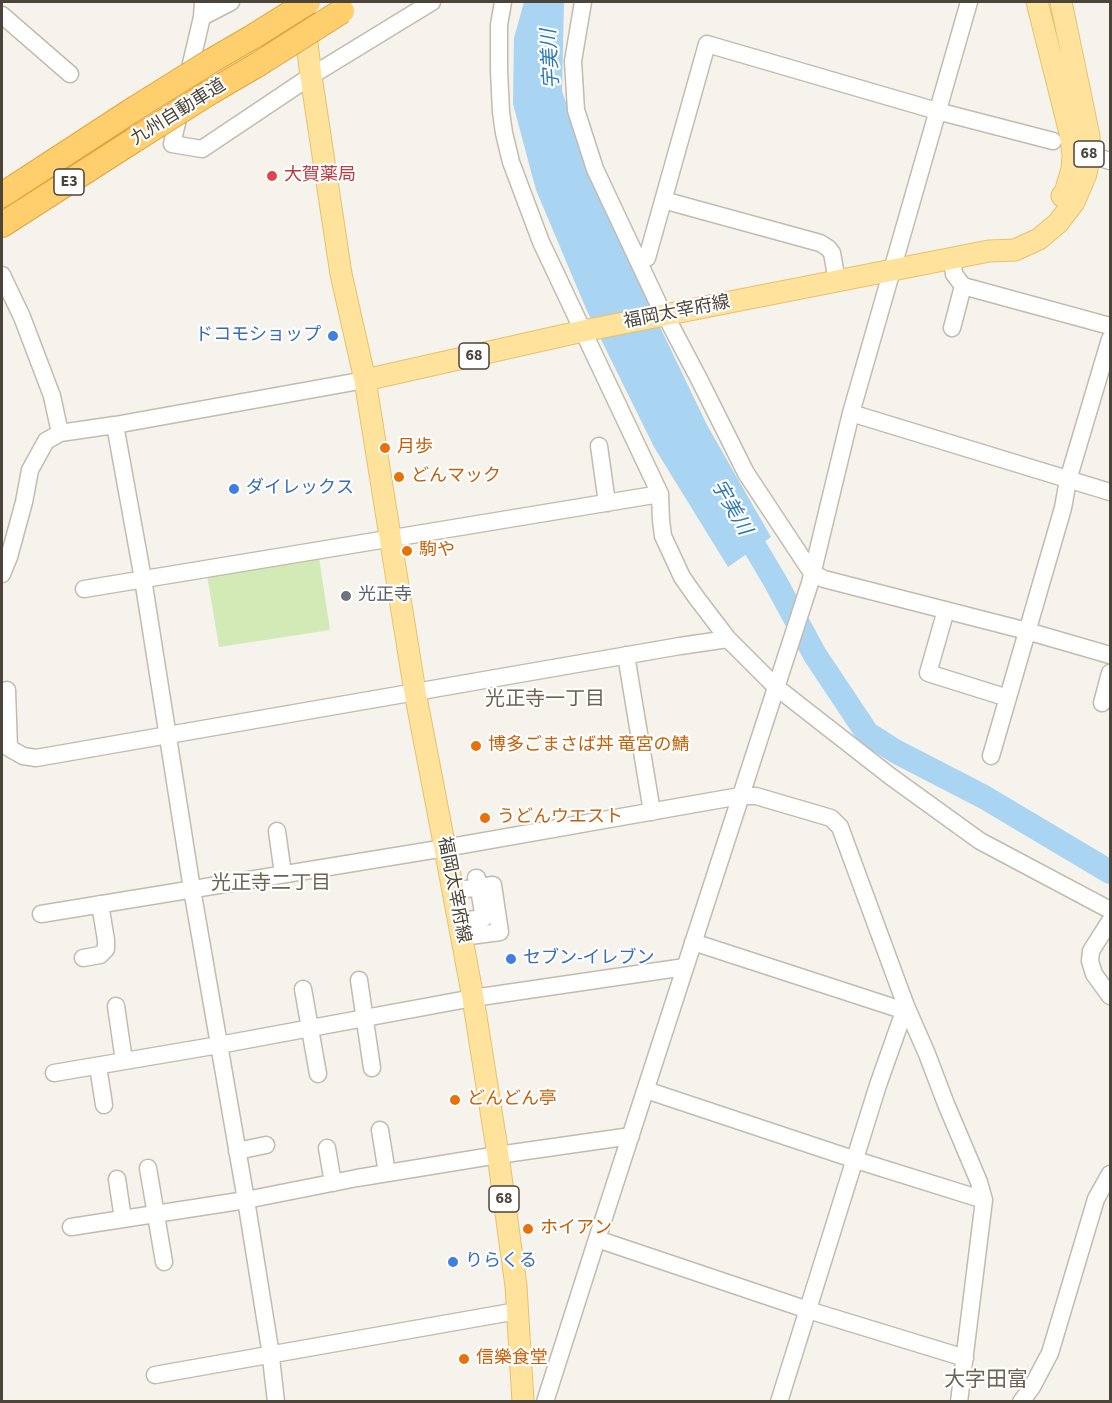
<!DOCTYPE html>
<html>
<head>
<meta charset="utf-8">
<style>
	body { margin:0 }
	#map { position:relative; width:1112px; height:1403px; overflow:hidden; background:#f6f3ec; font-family:"Source Sans 3",sans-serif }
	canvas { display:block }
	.frame { position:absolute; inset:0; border:3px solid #4b4439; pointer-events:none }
</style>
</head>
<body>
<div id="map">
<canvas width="1112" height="1403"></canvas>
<div class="frame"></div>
</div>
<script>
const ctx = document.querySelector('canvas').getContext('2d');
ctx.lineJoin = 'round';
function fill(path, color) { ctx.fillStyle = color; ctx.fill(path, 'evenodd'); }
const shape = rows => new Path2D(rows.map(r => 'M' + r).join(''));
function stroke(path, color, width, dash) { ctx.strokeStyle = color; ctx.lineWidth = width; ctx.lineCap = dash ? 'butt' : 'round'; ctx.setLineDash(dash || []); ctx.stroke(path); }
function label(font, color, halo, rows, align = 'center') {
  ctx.font = font + ' "Source Sans 3","Noto Sans JP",sans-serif'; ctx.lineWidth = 4.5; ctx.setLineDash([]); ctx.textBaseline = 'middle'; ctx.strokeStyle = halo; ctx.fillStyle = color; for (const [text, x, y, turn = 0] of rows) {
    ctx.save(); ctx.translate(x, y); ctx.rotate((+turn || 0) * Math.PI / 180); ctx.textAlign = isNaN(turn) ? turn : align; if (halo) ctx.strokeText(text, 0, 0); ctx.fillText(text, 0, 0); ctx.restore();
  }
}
fill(shape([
	[319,558,330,630,219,647,207,575]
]), '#d2eab5');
fill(shape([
	[524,2,564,2,562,91,596,188,637,279,707,425,771,537,728,567,654,447,587,311,536,190,513,104,514,38]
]), '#a9d4f2');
stroke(shape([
	[740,522,775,581,815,655,867,733,895,751,984,797,1110,872]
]), '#a9d4f2', 24);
const minor = shape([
	[203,2,202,17,172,144,202,149,311,76,432,2],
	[503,2,499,25,499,70,501,112,504,133,511,162,541,242,660,494,661,520,663,536,682,577,696,597,728,639,776,687,890,776,980,841,1110,910],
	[583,2,573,61,576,110,595,169,658,303],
	[2,15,70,74],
	[202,17,231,2],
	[1100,158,1110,161],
	[663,200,820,243,828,248,832,253,837,281],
	[647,258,707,44,937,111,1053,141],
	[952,258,954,274,963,286,1110,326],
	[2,275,22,317,52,396,60,433],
	[670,324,699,379,746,473,812,573,824,579,1027,631,1110,655],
	[952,328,963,286],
	[851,413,1110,492],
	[115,425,143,579,192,889,246,1200,270,1349,276,1402],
	[599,446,607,503],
	[2,574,9,557,24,502,30,470,46,441,60,433,115,425,365,380],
	[84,589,660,494],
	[946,610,928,673,1008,698],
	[626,655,652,812],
	[7,690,9,748,23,756,36,758,680,646,728,639],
	[1102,703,1110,673],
	[991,756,1063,508,1068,480,1110,339],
	[277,831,283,874],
	[453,891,493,885,500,932,462,937],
	[41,914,445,848,740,796,756,796,831,818,840,827,906,1006,927,1054,946,1104,979,1182,984,1200,959,1402],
	[459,921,484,918,477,878,476,878],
	[1110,921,1091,951,1090,961,1094,974,1110,996],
	[693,942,905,1011],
	[83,958,100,955,106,949,106,940,100,904],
	[359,980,372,1068],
	[303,989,318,1074],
	[116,1006,124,1061],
	[98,1066,104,1105],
	[54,1073,219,1045,473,998,685,967],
	[646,1090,856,1160,984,1200],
	[380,1130,387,1173],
	[327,1148,333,1183],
	[237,1151,266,1145],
	[148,1168,164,1262],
	[117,1179,123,1219],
	[71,1227,246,1200,357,1178,498,1155,631,1136],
	[597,1239,808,1310,965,1358],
	[155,1375,517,1311],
	[545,1402,597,1239,810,583,851,413,969,2],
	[779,1402,878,1085,906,1006],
	[1021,1402,1032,1387,1050,1353,1096,1199,1110,1174]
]);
const major = shape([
	[302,2,311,76,341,274,365,380,415,692,445,848,473,998,498,1155,516,1286,523,1402],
	[1037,2,1071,137,1073,155,1072,169,1065,193,1062,196],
	[365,380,583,331,989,251,1015,250,1039,239,1058,223,1074,202,1086,174,1089,158,1089,136,1061,2]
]);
const highway = shape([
	[211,61,254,36],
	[209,93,257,65],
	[2,195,134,109],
	[2,225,136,139]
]);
stroke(minor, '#c2bbae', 19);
stroke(major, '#e6c16a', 23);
stroke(highway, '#e0a43c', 26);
stroke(minor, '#fff', 16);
stroke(major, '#ffe39c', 21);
stroke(highway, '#ffcf6e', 24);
const highwayBridge = shape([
	[254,36,308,2],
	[257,65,342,11],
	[134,109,211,61],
	[136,139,209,93]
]);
stroke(highwayBridge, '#e0a43c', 26, []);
stroke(highwayBridge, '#ffcf6e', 24);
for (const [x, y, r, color] of [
	[272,176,6,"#e0444e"],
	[333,336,6,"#3f7fe0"],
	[385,448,6,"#e8710a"],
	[399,477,6,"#e8710a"],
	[234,489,6,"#3f7fe0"],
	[407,551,6,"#e8710a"],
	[346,596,6,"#6b7280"],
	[476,746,6,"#e8710a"],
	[485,818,6,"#e8710a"],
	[511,959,6,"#3f7fe0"],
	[455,1100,6,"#e8710a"],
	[528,1229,6,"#e8710a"],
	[453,1262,6,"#3f7fe0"],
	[464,1359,6,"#e8710a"]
]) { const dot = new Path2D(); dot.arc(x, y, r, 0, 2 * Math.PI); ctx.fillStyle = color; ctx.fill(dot); stroke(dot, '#fff', 2); }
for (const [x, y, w] of [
	[1089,154,30],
	[69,182,30],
	[474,356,30],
	[504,1199,30]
]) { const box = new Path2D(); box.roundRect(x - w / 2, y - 13, w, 26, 4.5); ctx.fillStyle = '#fff'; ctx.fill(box); stroke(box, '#4b4439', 1.5); }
label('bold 16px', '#4b4439', null, [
	["68",1089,154],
	["E3",69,182],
	["68",474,356],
	["68",504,1199]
]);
label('18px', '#4b4439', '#fff', [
	["九州自動車道",179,113,-32],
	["福岡太宰府線",677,313,-11],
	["福岡太宰府線",453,890,79]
]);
label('18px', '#be3a42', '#fff', [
	["大賀薬局",284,176]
], 'left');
label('18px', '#366cbe', '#fff', [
	["ドコモショップ",321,336,"right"],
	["ダイレックス",246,489],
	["セブン-イレブン",523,959],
	["りらくる",465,1262]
], 'left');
label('18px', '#c56008', '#fff', [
	["月歩",397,448],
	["どんマック",411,477],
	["駒や",419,551],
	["博多ごまさば丼 竜宮の鯖",488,746],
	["うどんウエスト",497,818],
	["どんどん亭",467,1100],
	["ホイアン",540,1229],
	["信樂食堂",476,1359]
], 'left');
label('18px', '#5b616d', '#fff', [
	["光正寺",358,596]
], 'left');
label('italic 20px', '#2e7ab2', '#fff', [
	["宇美川",552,59,-93],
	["宇美川",730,508,60]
]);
label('20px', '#6e6250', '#fff', [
	["光正寺一丁目",545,701],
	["光正寺二丁目",271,885]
]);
label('21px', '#6e6250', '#fff', [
	["大字田富",986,1381]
]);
</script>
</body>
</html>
